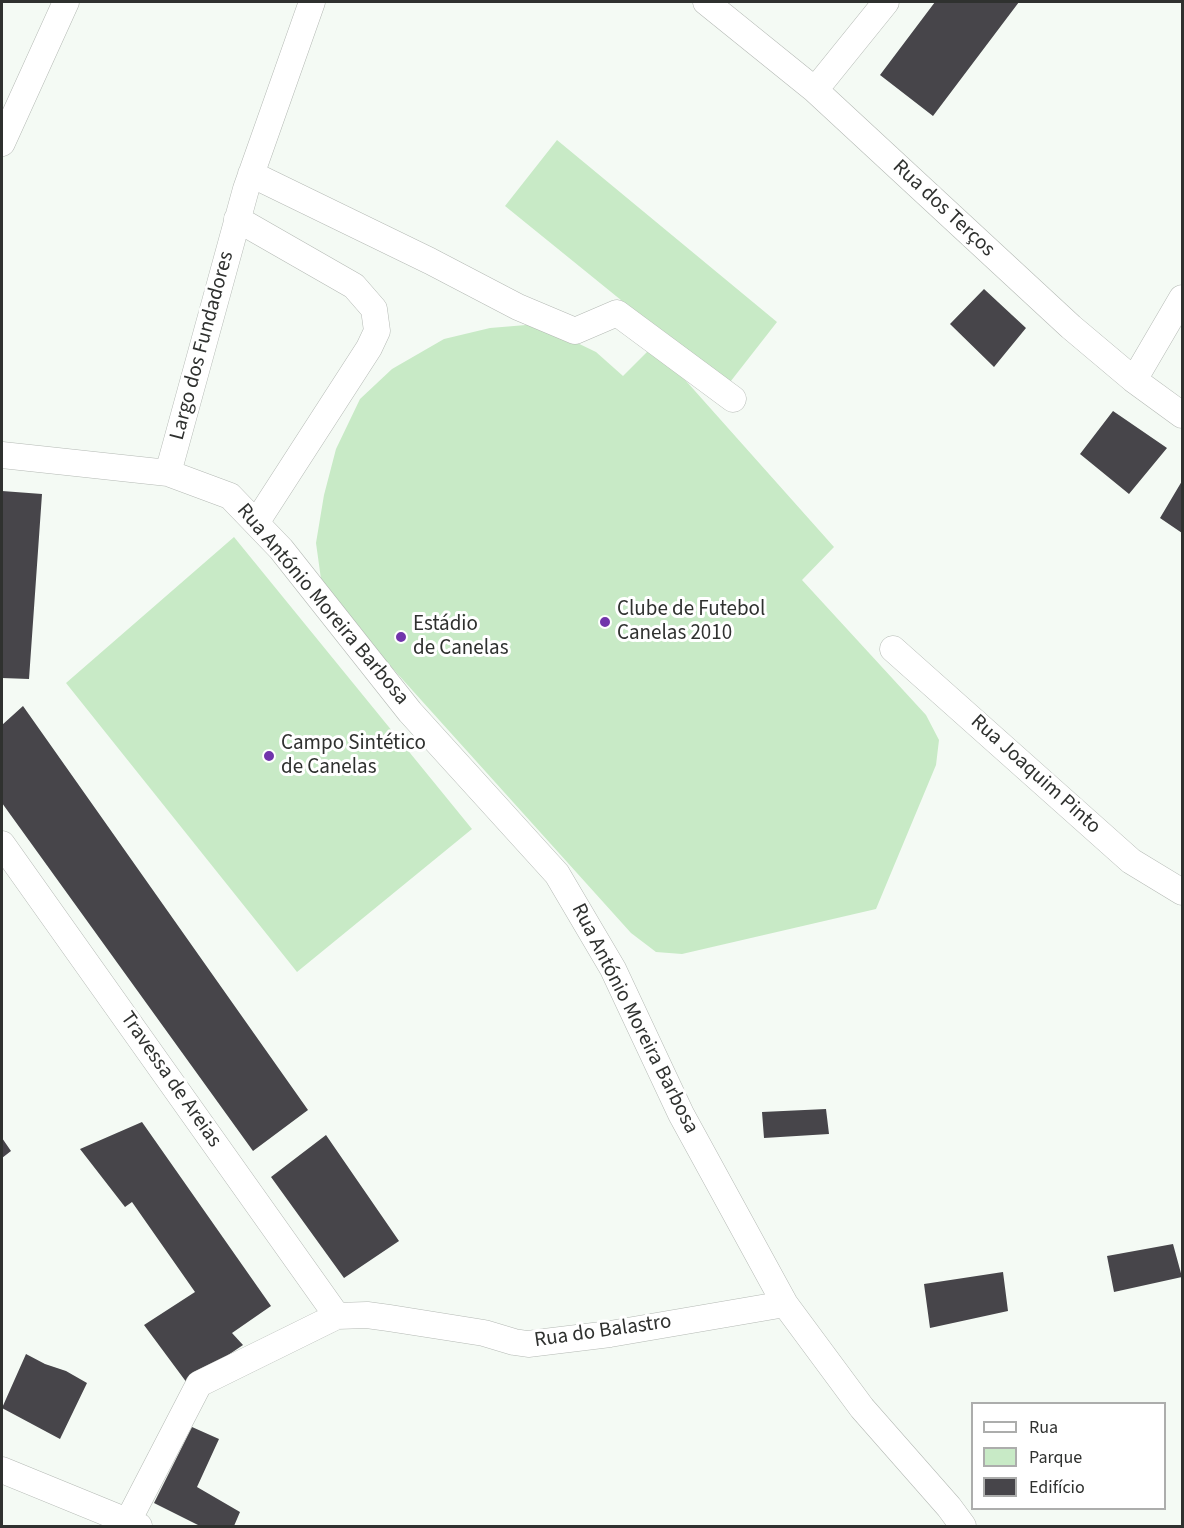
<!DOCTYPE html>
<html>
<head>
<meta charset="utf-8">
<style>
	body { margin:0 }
	#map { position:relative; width:1184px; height:1528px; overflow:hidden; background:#f4faf4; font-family:"Source Sans 3",sans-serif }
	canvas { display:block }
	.frame { position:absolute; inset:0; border:3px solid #2f312f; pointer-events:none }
	.legend { position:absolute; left:971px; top:1402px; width:195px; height:108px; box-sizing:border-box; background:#fff; border:2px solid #acadac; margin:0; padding:8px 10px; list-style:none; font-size:18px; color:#2f312f }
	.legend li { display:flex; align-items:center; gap:12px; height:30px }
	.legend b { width:30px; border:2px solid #acadac }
</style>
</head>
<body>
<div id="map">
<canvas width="1184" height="1528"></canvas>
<div class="frame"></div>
<ul class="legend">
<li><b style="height:8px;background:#fff"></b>Rua</li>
<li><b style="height:16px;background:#c8eac6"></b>Parque</li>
<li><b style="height:16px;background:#47454a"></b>Edifício</li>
</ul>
</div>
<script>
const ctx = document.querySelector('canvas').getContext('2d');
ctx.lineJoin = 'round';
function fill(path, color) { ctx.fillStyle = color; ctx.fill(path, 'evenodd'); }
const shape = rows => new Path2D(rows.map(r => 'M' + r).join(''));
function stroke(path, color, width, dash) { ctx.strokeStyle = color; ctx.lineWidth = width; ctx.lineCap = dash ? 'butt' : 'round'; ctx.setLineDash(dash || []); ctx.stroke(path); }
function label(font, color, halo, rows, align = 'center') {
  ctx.font = font + ' "Source Sans 3",sans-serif'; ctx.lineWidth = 6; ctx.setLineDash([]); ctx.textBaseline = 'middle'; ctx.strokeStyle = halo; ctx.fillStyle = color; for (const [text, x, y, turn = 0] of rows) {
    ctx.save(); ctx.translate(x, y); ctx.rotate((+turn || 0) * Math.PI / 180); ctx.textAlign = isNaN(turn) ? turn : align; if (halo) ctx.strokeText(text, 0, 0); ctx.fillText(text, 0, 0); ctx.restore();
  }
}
fill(shape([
	[557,140,777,322,727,386,505,206],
	[538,324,596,352,623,376,654,345,834,547,802,580,926,715,939,740,936,765,876,909,682,954,656,952,631,933,331,600,321,579,316,543,324,495,336,449,360,399,392,369,444,339,490,328],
	[234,537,472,829,297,972,66,683]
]), '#c8eac6');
fill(shape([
	[935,2,1019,2,933,116,880,75],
	[984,289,1026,328,994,367,950,324],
	[1113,411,1167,448,1129,494,1080,454],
	[1182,481,1182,533,1160,518],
	[2,491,42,494,29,679,2,678],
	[23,706,308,1110,253,1151,2,803,2,725],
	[826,1109,829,1134,764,1138,762,1112],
	[142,1122,271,1306,232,1333,243,1345,187,1383,144,1325,195,1292,132,1202,125,1207,80,1149],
	[326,1135,399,1241,344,1278,271,1177],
	[2,1138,11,1151,2,1158],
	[1173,1244,1182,1277,1114,1292,1107,1256],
	[1003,1272,1008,1311,930,1328,924,1284],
	[26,1354,45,1364,66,1371,87,1383,60,1439,2,1408],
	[192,1427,219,1439,197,1487,240,1512,234,1526,200,1526,154,1503]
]), '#47454a');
const minor = shape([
	[706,2,815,90,1071,327,1134,380,1182,415],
	[815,90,886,2],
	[2,143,66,2],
	[251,174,430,261,518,307,575,331,617,313,733,399],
	[237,219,354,286,374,309,377,331,369,348,256,523],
	[1134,380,1182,298],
	[2,455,168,473,230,496,281,549,410,712,557,874,613,969,681,1114,785,1304,862,1408,949,1507,963,1526],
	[168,473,246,189,312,2],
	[893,649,1131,861,1182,892],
	[2,844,337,1316],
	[2,1470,139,1526],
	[128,1521,199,1384,337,1316,367,1315,389,1318,484,1333,514,1342,528,1344,610,1334,785,1304]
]);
stroke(minor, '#b4b9b4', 27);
stroke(minor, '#fff', 26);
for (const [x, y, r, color] of [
	[605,622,6,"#7135ab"],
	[401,637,6,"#7135ab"],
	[269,756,6,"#7135ab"]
]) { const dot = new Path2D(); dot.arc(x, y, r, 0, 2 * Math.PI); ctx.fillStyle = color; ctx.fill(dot); stroke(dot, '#fff', 2); }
label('21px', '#2f312f', '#fff', [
	["Rua dos Terços",943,209,43],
	["Largo dos Fundadores",203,346,-75],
	["Rua António Moreira Barbosa",322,605,50],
	["Rua Joaquim Pinto",1035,775,42],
	["Rua António Moreira Barbosa",634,1019,63],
	["Travessa de Areias",170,1080,55],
	["Rua do Balastro",603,1332,-8]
]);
label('21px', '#2f312f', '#fff', [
	["Clube de Futebol",617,610],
	["Canelas 2010",617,634],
	["Estádio",413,625],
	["de Canelas",413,649],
	["Campo Sintético",281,744],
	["de Canelas",281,768]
], 'left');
</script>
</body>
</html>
